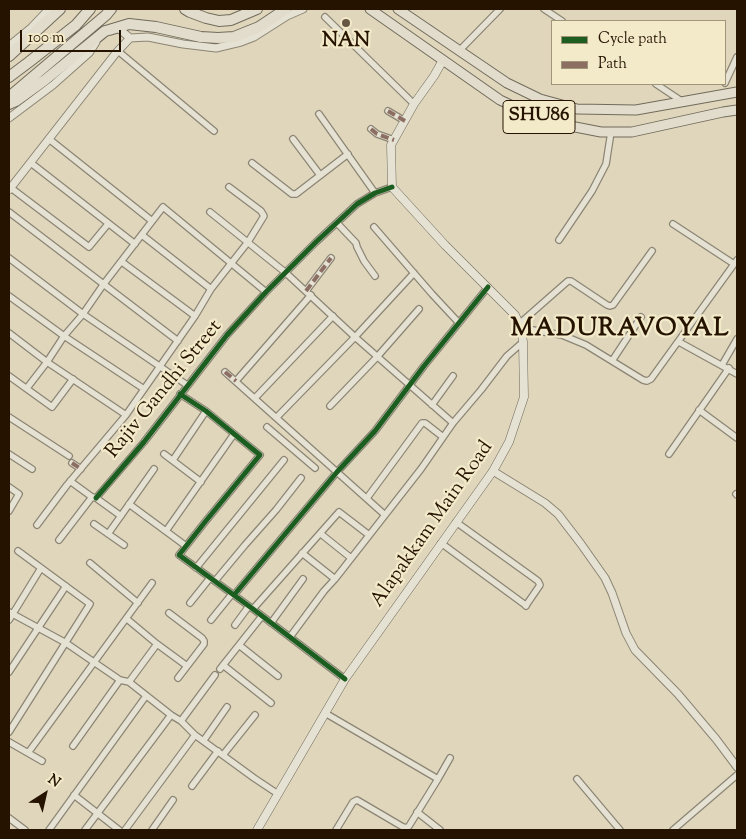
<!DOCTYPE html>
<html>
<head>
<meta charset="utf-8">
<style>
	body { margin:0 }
	#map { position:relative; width:746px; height:839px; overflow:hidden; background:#dfd6bc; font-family:"Sorts Mill Goudy",serif }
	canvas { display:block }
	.frame { position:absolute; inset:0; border:10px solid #251300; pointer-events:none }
	.legend { position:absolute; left:551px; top:20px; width:175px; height:65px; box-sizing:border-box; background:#f3eaca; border:1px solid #a19479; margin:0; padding:6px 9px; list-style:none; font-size:15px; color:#251300 }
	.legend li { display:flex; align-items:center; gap:10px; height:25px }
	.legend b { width:25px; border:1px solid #a19479 }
	.north { position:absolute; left:20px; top:769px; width:50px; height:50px; -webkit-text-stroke:4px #f3eaca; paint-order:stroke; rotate:35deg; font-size:14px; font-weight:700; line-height:20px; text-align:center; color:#251300 }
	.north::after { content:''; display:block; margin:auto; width:18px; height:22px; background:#251300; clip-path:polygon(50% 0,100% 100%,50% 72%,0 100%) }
	.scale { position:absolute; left:20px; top:30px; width:101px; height:22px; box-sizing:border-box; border:2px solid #251300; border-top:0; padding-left:6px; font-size:15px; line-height:18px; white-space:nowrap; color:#251300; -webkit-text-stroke:4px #f3eaca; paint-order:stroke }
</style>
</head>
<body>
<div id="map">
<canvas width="746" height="839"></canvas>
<div class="frame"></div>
<ul class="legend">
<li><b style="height:6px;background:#1b5e20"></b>Cycle path</li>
<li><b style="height:6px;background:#8d6e63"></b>Path</li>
</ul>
<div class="north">N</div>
<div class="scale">100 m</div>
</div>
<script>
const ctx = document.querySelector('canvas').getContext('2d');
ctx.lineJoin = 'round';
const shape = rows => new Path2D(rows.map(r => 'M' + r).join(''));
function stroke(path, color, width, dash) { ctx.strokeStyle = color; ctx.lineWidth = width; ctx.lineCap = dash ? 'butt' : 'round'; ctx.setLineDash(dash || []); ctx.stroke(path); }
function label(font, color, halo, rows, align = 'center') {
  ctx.font = font + ' "Sorts Mill Goudy",serif'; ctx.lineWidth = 4.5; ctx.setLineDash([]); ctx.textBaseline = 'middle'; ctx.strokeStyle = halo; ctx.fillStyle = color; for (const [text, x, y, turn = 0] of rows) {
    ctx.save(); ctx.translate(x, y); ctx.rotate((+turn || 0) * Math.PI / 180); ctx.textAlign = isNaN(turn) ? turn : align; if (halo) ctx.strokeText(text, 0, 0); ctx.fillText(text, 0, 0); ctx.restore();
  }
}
const minor = shape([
	[544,9,562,21],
	[325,17,414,104],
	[118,51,214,131],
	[459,51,500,9],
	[725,83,737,57],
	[656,84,683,102],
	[388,111,405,121],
	[319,114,375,193],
	[371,129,377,134,394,140],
	[49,139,152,221],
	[293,139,320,175],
	[31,163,135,244],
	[252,163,292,194,296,194,348,154],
	[11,188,89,247,108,224],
	[9,212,178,341],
	[210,212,286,273,355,337,453,423],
	[337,223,356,243,357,247,364,261,375,276],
	[673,224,734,264],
	[374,227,432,294,459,323],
	[142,235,211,289],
	[559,240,592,191,606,164,611,132],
	[9,258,83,314,187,385],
	[122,262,195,316],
	[306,291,331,258],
	[9,296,64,336,144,389],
	[519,324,568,281,571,281,607,305,610,306,613,305,652,251],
	[521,328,562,335,586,345,643,380,647,381,651,379,737,260],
	[9,333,47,362,126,415],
	[679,342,737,374],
	[612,361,641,317],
	[722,365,737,339],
	[225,372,385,515],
	[9,376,52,407,73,379],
	[236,381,311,295],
	[27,388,47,362,64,336,83,314,103,285,163,207,266,292],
	[180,394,206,411,260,455,205,522,179,555,253,609,345,679],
	[255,398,333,316],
	[432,405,453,376],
	[330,406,377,357,419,309],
	[699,410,737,438],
	[9,417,69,456],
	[277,417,355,337,414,273],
	[267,427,315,468],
	[9,454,32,469],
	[164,454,201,482],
	[669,454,729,368],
	[173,460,206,411],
	[72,463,81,469],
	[70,481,92,497,96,498,121,516],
	[9,487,19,494,9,511],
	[736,494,737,495],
	[96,498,144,442,227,335,266,292,316,242,357,204,375,193,392,187],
	[367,498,422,423,425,423,443,437],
	[129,504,186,546],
	[94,524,124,545],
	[37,525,67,485,126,415,195,316,211,289,248,242,264,216,261,211,229,187],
	[166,531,234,434],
	[108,534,154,469],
	[321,534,351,558],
	[59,540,92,497],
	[441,543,524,604,526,606,527,604,540,585,538,581,456,522],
	[302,553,335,579],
	[90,563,138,603],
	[196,568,284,460],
	[215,581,245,545,276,510,301,478],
	[234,595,337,472,375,431,424,366,488,287],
	[190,603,210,578],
	[253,609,339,512,369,535],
	[9,612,66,643,120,680,129,682,171,715,181,721,195,735,254,778,278,794],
	[169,613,202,638,204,641,204,644,178,678],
	[127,619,157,644],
	[9,620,41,568],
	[211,620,232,594],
	[271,623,303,579],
	[235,625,249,606],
	[290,637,324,591,335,579,421,469,453,423,481,390,507,356,523,342],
	[239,645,278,676],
	[223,665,271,703],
	[220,669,262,616],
	[9,672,66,586],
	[129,682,157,644,187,666],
	[325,713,438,779],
	[181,721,215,675],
	[9,732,90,604,18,551],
	[204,740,227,707],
	[9,742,42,761],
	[73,746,120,680],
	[28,753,152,583],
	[223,755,255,715],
	[577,779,620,830],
	[192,786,218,751],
	[74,795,119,830],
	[417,812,440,830],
	[9,818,25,830],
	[49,830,146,696],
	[85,830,171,715],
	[125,830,195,735],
	[152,830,173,800],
	[336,830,353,802,357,800,403,827,407,828,409,826,438,779,450,758],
	[673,830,737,775]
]);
const tertiary = shape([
	[118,28,130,38,148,37,183,44,216,48,241,42,254,37,287,16,303,9],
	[9,46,31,28,49,9],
	[9,118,53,85,89,53,96,42],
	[9,190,116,53,130,38],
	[493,471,545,503,558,514,581,544,605,578,612,593,626,633,635,650,678,694,716,739,737,767]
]);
const secondary = shape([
	[257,830,345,679,493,471,509,442,524,397,523,342,521,328,515,315,445,245,392,187,391,145,414,104,434,76,443,60]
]);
const primary = shape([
	[370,9,500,100,534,116,570,126,601,132,632,132,723,112,737,110],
	[398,9,507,83,540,99,577,109,636,110,737,92]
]);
const trunk = shape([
	[185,9,190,12,206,18,219,21,231,20,257,9],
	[9,56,60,9],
	[9,77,29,62,76,25,90,9],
	[9,97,106,15,111,9],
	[9,104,16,101,45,80,105,31,109,30,129,24,156,27,201,37,218,38,234,37,259,27,286,9]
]);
stroke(minor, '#8c8574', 8);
stroke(tertiary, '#8c8574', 9);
stroke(secondary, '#726b5b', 9);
stroke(primary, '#726b5b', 11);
stroke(trunk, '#726b5b', 12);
stroke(minor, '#e5e1d3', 5.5);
stroke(tertiary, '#e5e1d3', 7);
stroke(secondary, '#e5e1d3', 8);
stroke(primary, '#e1dccc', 9);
stroke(trunk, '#e1dccc', 10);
stroke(shape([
	[388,111,405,121],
	[371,129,377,134,394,140],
	[306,291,331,258],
	[225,372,236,381],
	[72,463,81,469]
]), '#8d6e63', 4, [8, 4]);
stroke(shape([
	[180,394,206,411,260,455,205,522,179,555,253,609,345,679],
	[96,498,144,442,227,335,266,292,316,242,357,204,375,193,392,187],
	[234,595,337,472,375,431,424,366,488,287]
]), '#1b5e20', 5);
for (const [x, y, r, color] of [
	[346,23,5,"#665742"]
]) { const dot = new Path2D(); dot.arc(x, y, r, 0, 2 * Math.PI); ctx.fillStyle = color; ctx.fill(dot); stroke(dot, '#f3eaca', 2); }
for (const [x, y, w] of [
	[539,117,72]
]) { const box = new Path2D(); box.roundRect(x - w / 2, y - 16.5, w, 33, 4); ctx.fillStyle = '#f3eaca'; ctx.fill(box); stroke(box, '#251300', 1); }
label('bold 19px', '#251300', null, [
	["SHU86",539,117]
]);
label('bold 20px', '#251300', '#f3eaca', [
	["NAN",346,43]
]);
label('20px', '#251300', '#f3eaca', [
	["Rajiv Gandhi Street",165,390,-51],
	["Alapakkam Main Road",433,525,-55]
]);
ctx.letterSpacing = '1px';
label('bold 25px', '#251300', '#f3eaca', [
	["MADURAVOYAL",620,331]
]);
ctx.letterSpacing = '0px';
</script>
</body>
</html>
